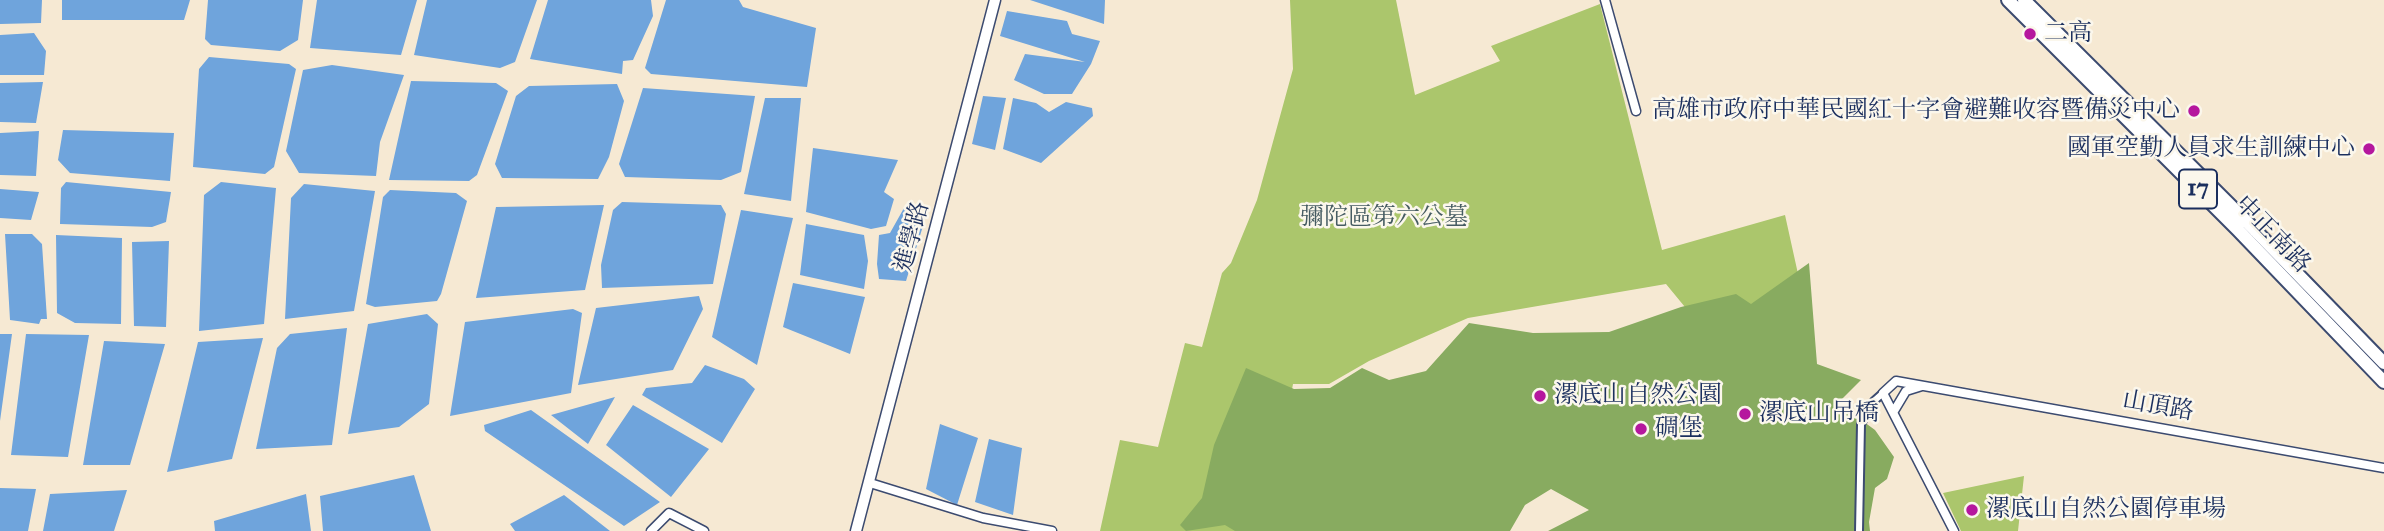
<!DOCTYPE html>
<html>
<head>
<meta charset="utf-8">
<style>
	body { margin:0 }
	canvas { display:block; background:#f6e9d3 }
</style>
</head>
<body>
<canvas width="2384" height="531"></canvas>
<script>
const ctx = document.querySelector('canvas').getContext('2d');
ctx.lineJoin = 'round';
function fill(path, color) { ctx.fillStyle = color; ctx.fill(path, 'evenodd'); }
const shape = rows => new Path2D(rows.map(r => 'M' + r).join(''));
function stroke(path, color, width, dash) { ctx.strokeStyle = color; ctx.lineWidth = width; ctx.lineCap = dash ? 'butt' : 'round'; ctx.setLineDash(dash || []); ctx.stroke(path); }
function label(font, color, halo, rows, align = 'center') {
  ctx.font = font + ' "IM FELL Great Primer","Noto Serif TC",serif'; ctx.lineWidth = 5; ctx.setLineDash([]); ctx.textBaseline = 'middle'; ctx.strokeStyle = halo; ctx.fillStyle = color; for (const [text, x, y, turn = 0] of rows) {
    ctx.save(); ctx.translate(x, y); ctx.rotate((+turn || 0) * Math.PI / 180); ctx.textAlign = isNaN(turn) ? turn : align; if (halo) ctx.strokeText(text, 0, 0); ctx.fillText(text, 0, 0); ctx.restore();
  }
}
fill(shape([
	[1290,0,1396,0,1415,95,1500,61,1491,46,1600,4,1662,250,1785,215,1802,292,1694,318,1666,284,1468,318,1369,361,1329,384,1293,384,1266,531,1100,531,1120,440,1158,447,1185,343,1202,347,1222,273,1231,263,1257,200,1293,69],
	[2024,476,2018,531,1961,531,1943,493]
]), '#abc66c');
fill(shape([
	[1809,263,1817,364,1861,380,1838,403,1875,430,1894,457,1887,479,1875,488,1869,522,1870,531,1548,531,1589,510,1551,489,1525,505,1510,531,1235,531,1225,525,1186,531,1180,525,1202,498,1214,445,1246,368,1294,389,1330,388,1362,368,1389,380,1426,371,1469,323,1533,333,1609,332,1681,307,1736,294,1751,304]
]), '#88ab60');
fill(shape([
	[0,0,42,0,41,23,0,24],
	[62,0,190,0,184,20,62,20],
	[208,0,303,0,298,40,280,51,211,45,205,39],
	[317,0,417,0,401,55,310,48],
	[427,0,537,0,515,62,500,68,414,55],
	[548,0,651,0,653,16,633,60,623,61,622,74,530,59],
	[666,0,739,0,743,7,816,28,807,87,651,74,645,68],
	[1030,0,1105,0,1104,24],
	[1007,11,1067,21,1072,34,1100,41,1091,64,1072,94,1044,94,1014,80,1025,54,1085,62,1000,36],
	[34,33,46,51,44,75,0,75,0,35],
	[209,57,289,64,296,69,274,167,265,174,193,167,199,69],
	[332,65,404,75,380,142,376,176,299,173,286,151,303,70],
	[411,81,496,83,508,91,477,175,469,181,389,180],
	[43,82,36,123,0,122,0,83],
	[617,84,624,101,609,157,598,179,502,178,495,164,516,96,529,86],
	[643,88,755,96,741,172,721,180,625,177,619,164],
	[983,96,1006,98,995,150,972,144],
	[765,98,801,98,791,201,744,194],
	[1013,98,1036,103,1049,112,1066,102,1092,108,1093,116,1041,163,1003,149],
	[63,130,174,133,170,181,70,173,58,160],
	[39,131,36,176,0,175,0,133],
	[813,148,898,160,884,192,894,199,886,226,871,229,806,212],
	[66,182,171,192,166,222,152,227,60,224,61,188],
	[221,182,276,188,264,324,199,331,204,195],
	[304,184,375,191,354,311,285,319,291,198],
	[0,189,39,192,31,220,0,218],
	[390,190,456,193,467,201,441,294,437,301,375,307,366,304,383,197],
	[622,202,721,205,726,214,713,284,602,288,601,265,613,210],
	[604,205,585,290,476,298,496,207],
	[904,208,927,213,906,281,879,279,877,264,879,235,890,233],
	[741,210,793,218,757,365,712,337],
	[806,224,864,235,868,261,864,289,800,275],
	[32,234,42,244,47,319,41,319,39,324,10,320,5,234],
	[56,235,122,238,121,324,75,323,57,313],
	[169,241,166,327,134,326,132,242],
	[793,283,865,297,850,354,783,327],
	[699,296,703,309,673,370,578,385,596,308],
	[573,309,582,313,571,393,450,416,465,322],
	[427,314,438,324,429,404,399,427,348,434,368,324],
	[347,328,332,445,256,449,277,348,290,334],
	[0,334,12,334,0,421],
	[26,334,89,335,68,457,11,455],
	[263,338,232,459,167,472,198,342],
	[104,341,165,344,130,465,83,465],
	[705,365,744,379,755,389,722,443,642,395,646,388,692,383],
	[615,397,588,444,551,415],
	[633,405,709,449,671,497,606,445],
	[531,410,660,502,624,526,485,431,484,425],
	[940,424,978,438,957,505,926,489],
	[989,439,1022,448,1013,515,975,502],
	[414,475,431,531,323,531,320,496],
	[0,488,36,489,28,531,0,531],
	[127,490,114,531,43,531,50,494],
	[306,494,311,531,215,531,214,521],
	[564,495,610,531,515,531,510,524]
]), '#6fa4dc');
const pedestrian = shape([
	[1859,531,1861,424,1874,401,1883,393]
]);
const minor = shape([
	[1605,0,1636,111],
	[1894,411,1906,391,1922,386],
	[870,483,983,518,1052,531],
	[651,531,669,513,704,531],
	[1954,531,1883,393,1896,381,2384,468]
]);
const tertiary = shape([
	[856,531,995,0]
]);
const primary = shape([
	[2008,0,2238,230,2384,382],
	[2024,0,2248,223,2384,363]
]);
stroke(pedestrian, '#3c4b70', 10);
stroke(minor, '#3c4b70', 11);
stroke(tertiary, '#3c4b70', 13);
stroke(primary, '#3c4b70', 16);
stroke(pedestrian, '#fff', 6);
stroke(minor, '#fff', 8);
stroke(tertiary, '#fff', 10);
stroke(primary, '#fff', 12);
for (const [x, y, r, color] of [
	[2030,34,7,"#b5179e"],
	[2194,111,7,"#b5179e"],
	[2369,149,7,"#b5179e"],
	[1540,396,7,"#b5179e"],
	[1745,414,7,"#b5179e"],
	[1641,429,7,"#b5179e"],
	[1972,510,7,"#b5179e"]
]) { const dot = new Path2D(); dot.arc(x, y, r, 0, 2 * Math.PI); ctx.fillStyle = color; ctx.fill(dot); stroke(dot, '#fbf7ec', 2.5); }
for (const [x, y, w] of [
	[2198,189,38]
]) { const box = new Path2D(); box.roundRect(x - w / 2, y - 19.5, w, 39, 5); ctx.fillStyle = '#fbf7ec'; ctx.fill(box); stroke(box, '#1b2f5e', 2); }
label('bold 23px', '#1b2f5e', null, [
	["17",2198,189]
]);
label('24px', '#1b2f5e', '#fbf7ec', [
	["二高",2044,34],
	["高雄市政府中華民國紅十字會避難收容暨備災中心",2180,111,"right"],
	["國軍空勤人員求生訓練中心",2355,149,"right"],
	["漯底山自然公園",1554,396],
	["漯底山吊橋",1759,414],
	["碉堡",1655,429],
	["漯底山自然公園停車場",1986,510]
], 'left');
label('24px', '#465c62', '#fbf7ec', [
	["彌陀區第六公墓",1384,218]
]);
label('24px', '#1b2f5e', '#fbf7ec', [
	["中正南路",2272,235,46],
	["進學路",913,237,-75],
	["山頂路",2158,407,10]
]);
</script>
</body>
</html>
